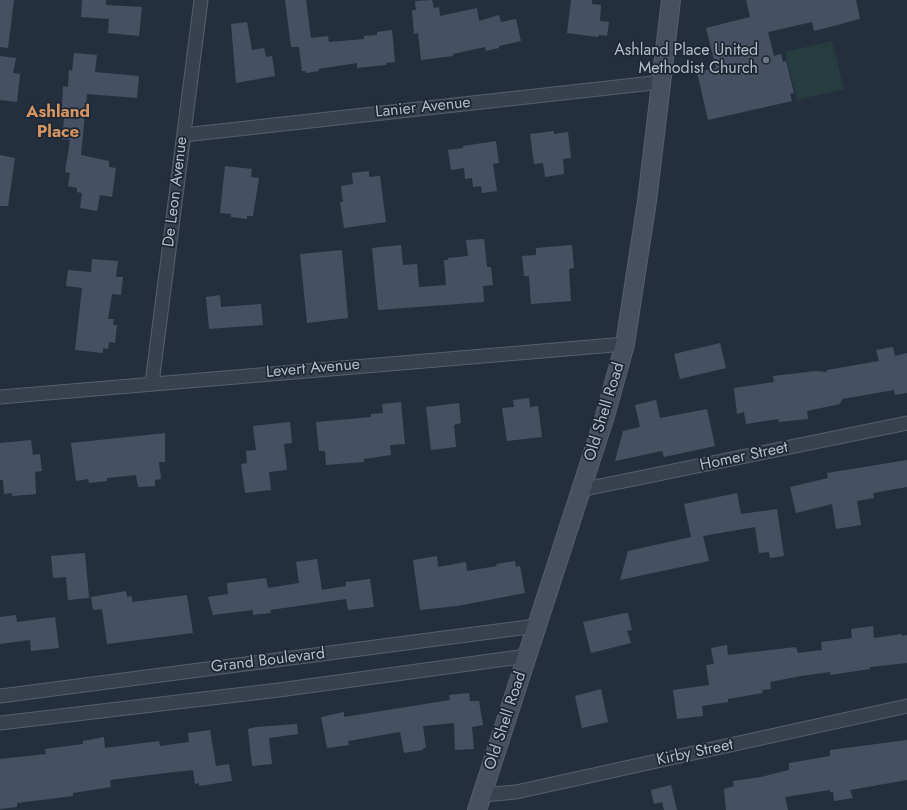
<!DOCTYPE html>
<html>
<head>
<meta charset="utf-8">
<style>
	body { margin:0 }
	canvas { display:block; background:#242f3e }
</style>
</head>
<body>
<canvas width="907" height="810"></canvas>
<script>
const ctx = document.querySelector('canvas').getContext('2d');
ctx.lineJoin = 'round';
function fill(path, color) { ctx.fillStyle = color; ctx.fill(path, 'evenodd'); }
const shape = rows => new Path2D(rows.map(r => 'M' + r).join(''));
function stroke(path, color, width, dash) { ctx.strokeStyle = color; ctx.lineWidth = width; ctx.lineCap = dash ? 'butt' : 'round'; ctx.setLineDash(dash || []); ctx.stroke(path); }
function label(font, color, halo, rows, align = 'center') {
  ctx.font = font + ' Jost,sans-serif'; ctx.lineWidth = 3.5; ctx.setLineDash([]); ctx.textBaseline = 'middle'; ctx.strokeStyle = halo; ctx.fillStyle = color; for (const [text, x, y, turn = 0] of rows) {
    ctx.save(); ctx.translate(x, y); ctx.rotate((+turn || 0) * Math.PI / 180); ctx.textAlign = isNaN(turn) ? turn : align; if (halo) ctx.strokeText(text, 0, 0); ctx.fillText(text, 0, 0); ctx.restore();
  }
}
fill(shape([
	[832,41,844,89,797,100,785,52]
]), '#263c3f');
fill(shape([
	[0,0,14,0,8,48,0,47],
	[82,0,106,0,106,5,142,7,139,36,108,33,109,19,81,17],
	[285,0,306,0,311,38,328,36,329,42,364,39,364,36,377,35,377,32,392,30,395,62,386,63,386,65,357,68,357,63,318,69,319,71,306,73,305,71,302,71,299,47,291,47],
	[432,0,434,8,439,7,440,16,477,8,479,21,499,15,501,22,516,19,521,41,499,46,499,48,486,51,485,47,453,54,453,56,421,60,418,33,414,34,412,10,416,10,415,1],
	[571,0,592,0,592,4,601,5,600,21,609,22,607,36,599,35,598,37,567,33],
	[746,0,856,0,860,19,814,31,812,22,768,32,774,56,781,54,783,62,786,61,794,93,790,94,792,101,708,120,697,72,716,68,706,28,750,17],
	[247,22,252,50,264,48,266,57,272,56,275,76,236,83,231,24],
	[74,53,97,55,95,72,139,76,137,98,87,94,81,155,109,161,109,167,116,168,112,197,100,195,97,211,80,208,82,193,77,192,77,188,68,186,70,173,65,172,70,140,62,139,65,109,62,109,63,86,68,87,69,70,72,71],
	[0,56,16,58,13,73,20,74,17,102,0,100],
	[554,131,554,134,568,132,571,158,563,159,564,174,545,177,543,163,534,164,530,134],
	[496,141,499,163,493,164,497,191,482,193,481,186,473,187,472,178,465,179,464,168,451,170,448,150,463,148,463,146],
	[0,155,15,158,8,206,0,206],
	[225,166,252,169,251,177,259,178,253,216,247,216,247,219,231,217,231,214,220,213],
	[369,171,369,177,380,176,386,222,344,228,340,202,343,202,341,186,353,184,352,173],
	[484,239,487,267,491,267,493,285,483,286,484,302,378,310,372,248,401,245,403,265,417,264,419,287,446,285,444,260,448,260,448,258,468,256,466,240],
	[572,245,574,268,569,269,571,301,531,304,529,276,524,276,522,256,536,255,536,248],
	[342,250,348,318,307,323,300,254],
	[92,259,118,261,116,277,123,277,121,295,112,294,108,319,114,319,113,325,117,325,115,343,109,342,108,349,103,348,103,353,75,350,82,288,66,286,68,270,91,272],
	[220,295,221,307,261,304,263,325,209,329,206,297],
	[720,343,726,368,680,379,674,354],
	[893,347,895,356,907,353,907,393,895,395,894,390,842,399,840,404,807,411,808,419,798,420,779,422,778,419,746,424,744,412,737,414,734,388,774,382,773,376,816,371,827,372,827,370,879,361,876,350],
	[529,398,530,407,538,406,542,437,507,441,502,408,514,407,513,400],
	[656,400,660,418,707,409,715,446,664,457,662,451,615,461,623,431,640,427,635,405],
	[401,402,405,444,390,445,391,455,364,459,364,462,326,465,325,451,319,451,316,422,371,417,371,414,383,413,382,404],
	[459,403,461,423,454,425,456,447,431,450,426,407],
	[290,422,292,443,284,444,287,470,269,472,271,490,245,493,241,464,247,463,246,451,256,450,253,426],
	[165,433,165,462,159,462,161,479,155,480,155,486,138,487,136,475,107,478,107,481,89,483,88,479,76,481,71,443],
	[31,440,33,455,40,454,41,463,42,471,35,472,36,494,12,496,12,493,4,494,3,480,0,480,0,443],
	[907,460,907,487,873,493,874,498,857,501,861,525,836,529,832,504,796,513,790,487,828,478,827,473],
	[737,493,741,514,777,509,784,556,770,558,769,552,759,553,755,527,703,536,709,561,620,580,628,551,691,537,684,504],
	[85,553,89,598,68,600,66,577,53,578,51,556],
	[437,556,438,567,466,562,467,571,497,566,496,564,515,561,516,567,520,566,525,593,457,606,420,610,413,560],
	[317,559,322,590,346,586,346,582,370,579,374,607,348,610,346,599,270,610,271,613,260,614,253,615,253,610,213,615,208,597,228,594,227,583,266,578,268,588,299,583,296,562],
	[126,591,127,597,132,596,132,602,187,595,193,633,107,644,102,609,93,610,91,597],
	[625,613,628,613,632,630,627,631,631,643,591,653,583,622],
	[16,615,17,622,55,617,59,648,31,651,30,640,0,644,0,617],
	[873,626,874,638,902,634,902,636,907,635,907,663,870,667,870,669,843,673,831,675,830,672,801,676,770,682,771,689,762,690,763,693,728,699,728,702,702,706,703,716,677,719,673,690,709,685,706,665,714,664,711,648,727,645,728,655,796,647,798,653,822,650,821,642,852,638,851,629],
	[601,689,608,722,582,728,575,696],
	[469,693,470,701,479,701,483,725,472,727,474,749,455,750,454,723,423,726,426,748,423,748,423,750,404,753,400,732,348,741,349,745,327,748,321,717,344,712,344,717,450,700,449,695],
	[297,724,298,734,269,738,272,764,252,766,248,729,256,727],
	[210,730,216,766,229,764,232,781,199,786,199,783,195,784,193,770,158,774,110,780,111,787,73,793,73,796,17,803,17,807,0,809,0,759,46,754,45,749,83,744,83,741,104,737,105,748,159,741,160,746,189,742,188,733],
	[907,740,907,780,850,790,853,798,834,801,833,792,830,792,830,790,785,797,788,810,726,810,724,789,734,786,733,781,761,777,789,770,789,763,830,756,830,750],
	[671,785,677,810,664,810,662,802,654,804,651,790]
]), '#455162');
const street = shape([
	[184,135,662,82],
	[152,383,201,0],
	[0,397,625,344],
	[580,490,907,423],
	[0,696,536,626],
	[0,723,279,690,527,656],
	[483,795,516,792,907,706]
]);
const secondary = shape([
	[477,810,605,416,625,344,647,201,671,0]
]);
stroke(street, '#565f6c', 15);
stroke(secondary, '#565f6c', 20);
stroke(street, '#38414e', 13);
stroke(secondary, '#465061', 18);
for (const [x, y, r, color] of [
	[766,60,4,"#6b7280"]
]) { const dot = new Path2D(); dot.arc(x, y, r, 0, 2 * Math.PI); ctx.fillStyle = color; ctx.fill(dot); stroke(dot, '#1d2633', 1.5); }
label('16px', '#b4bcc9', '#1d2633', [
	["Ashland Place United",758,51],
	["Methodist Church",758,69]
], 'right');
label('16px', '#b4bcc9', '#1d2633', [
	["Lanier Avenue",423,108,-6],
	["De Leon Avenue",176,192,-83],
	["Levert Avenue",313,369,-5],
	["Old Shell Road",605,412,-73],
	["Homer Street",744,457,-12],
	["Grand Boulevard",268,661,-7],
	["Old Shell Road",506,721,-72],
	["Kirby Street",695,753,-12]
]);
label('bold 17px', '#d59563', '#1d2633', [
	["Ashland",58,113],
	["Place",58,133]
]);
</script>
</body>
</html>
